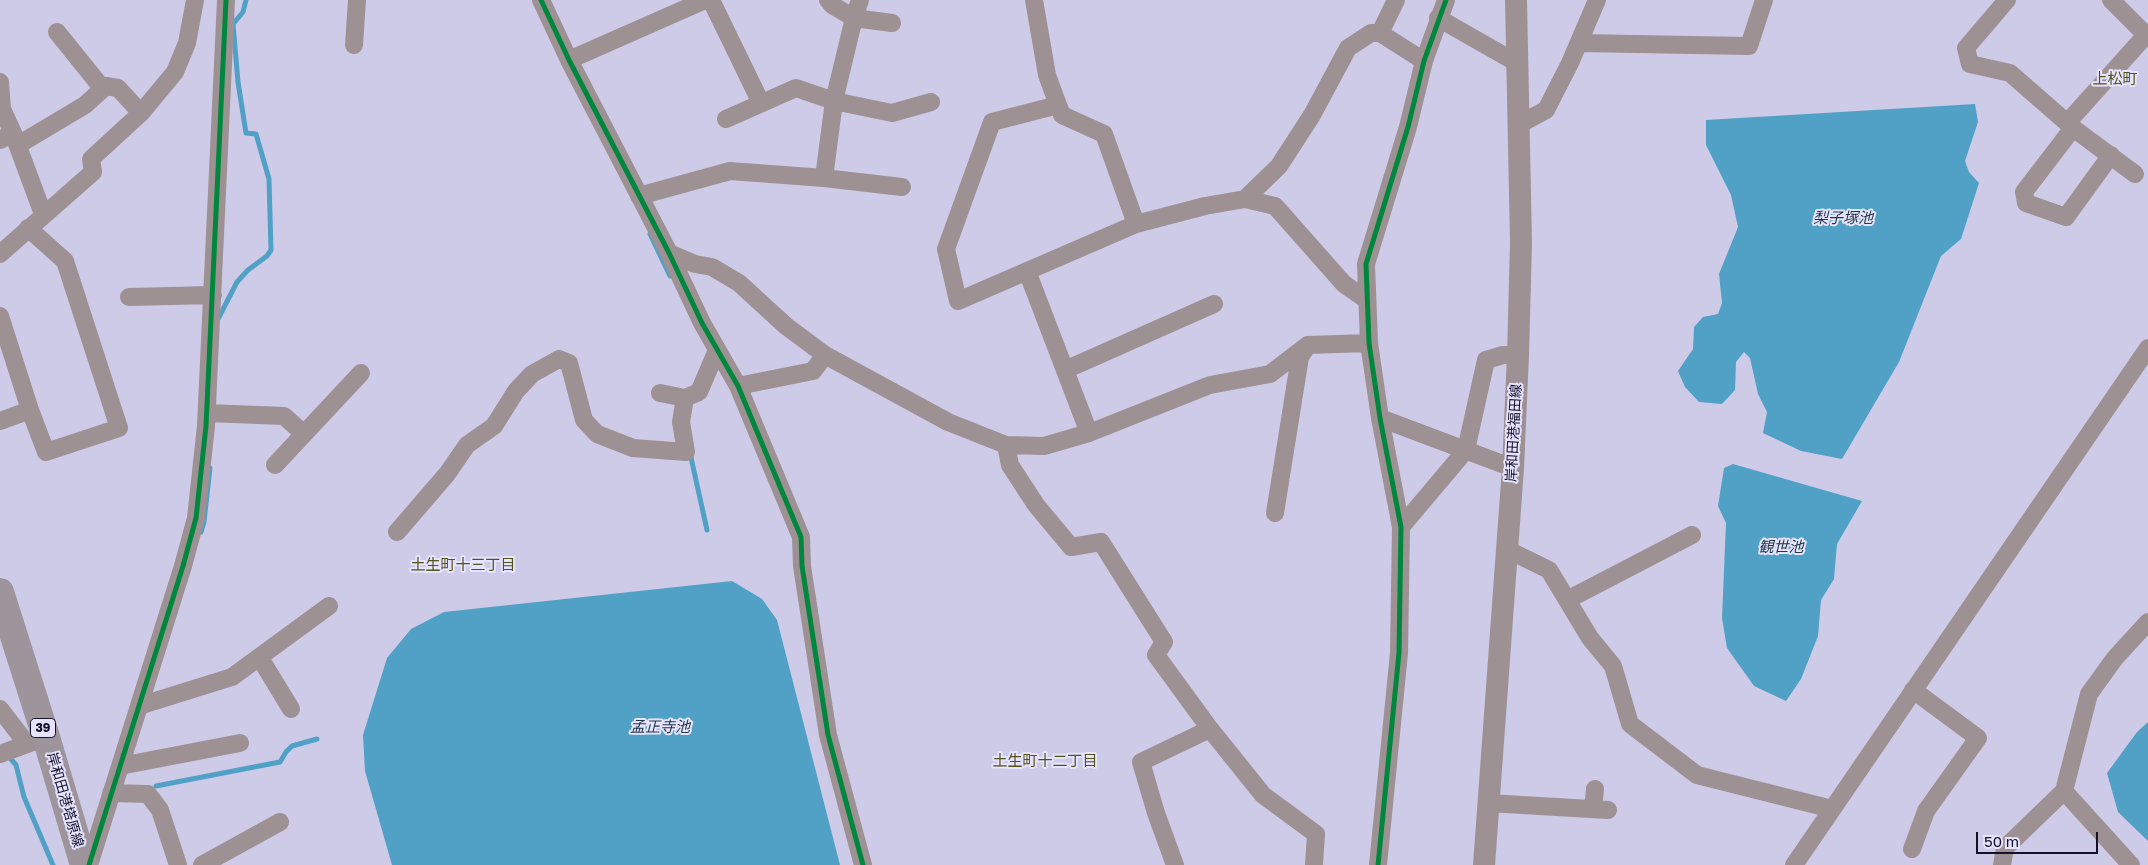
<!DOCTYPE html>
<html>
<head>
<meta charset="utf-8">
<style>
	body { margin:0 }
	#map { position:relative; width:2148px; height:865px; overflow:hidden; background:#cecbe8; font-family:"Golos Text",sans-serif }
	canvas { display:block }
	.scale { position:absolute; left:1976px; top:832px; width:122px; height:22px; box-sizing:border-box; border:2px solid #141028; border-top:0; padding-left:6px; font-size:15px; line-height:18px; white-space:nowrap; color:#141028; -webkit-text-stroke:4px #e6e3ff; paint-order:stroke }
</style>
</head>
<body>
<div id="map">
<canvas width="2148" height="865"></canvas>
<div class="scale">50 m</div>
</div>
<script>
const ctx = document.querySelector('canvas').getContext('2d');
ctx.lineJoin = 'round';
function fill(path, color) { ctx.fillStyle = color; ctx.fill(path, 'evenodd'); }
const shape = rows => new Path2D(rows.map(r => 'M' + r).join(''));
function stroke(path, color, width, dash) { ctx.strokeStyle = color; ctx.lineWidth = width; ctx.lineCap = dash ? 'butt' : 'round'; ctx.setLineDash(dash || []); ctx.stroke(path); }
function label(font, color, halo, rows, align = 'center') {
  ctx.font = font + ' "Golos Text","Noto Sans JP",sans-serif'; ctx.lineWidth = 4; ctx.setLineDash([]); ctx.textBaseline = 'middle'; ctx.strokeStyle = halo; ctx.fillStyle = color; for (const [text, x, y, turn = 0] of rows) {
    ctx.save(); ctx.translate(x, y); ctx.rotate((+turn || 0) * Math.PI / 180); ctx.textAlign = isNaN(turn) ? turn : align; if (halo) ctx.strokeText(text, 0, 0); ctx.fillText(text, 0, 0); ctx.restore();
  }
}
fill(shape([
	[1975,104,1978,122,1965,161,1969,172,1979,183,1961,239,1941,256,1899,362,1842,459,1801,451,1763,433,1767,412,1758,394,1750,358,1744,352,1736,362,1735,390,1722,404,1699,402,1685,387,1678,371,1693,349,1694,327,1703,317,1718,314,1722,303,1719,274,1738,227,1731,195,1706,145,1706,120],
	[1733,464,1862,501,1837,544,1834,579,1821,600,1818,636,1801,679,1786,701,1754,686,1727,648,1722,618,1726,523,1718,506,1724,468],
	[732,581,762,599,777,620,840,865,392,865,365,771,363,735,387,658,411,629,444,612],
	[2148,722,2148,841,2118,812,2107,773,2137,732]
]), '#51a0c6');
stroke(shape([
	[650,234,670,276],
	[218,319,237,282,248,270,267,256,271,250,269,179,256,134,246,133,238,82,233,24,243,12,246,0],
	[690,453,707,530],
	[201,532,204,522,210,468],
	[10,758,16,765,24,797,53,865],
	[156,786,280,762,286,752,292,746,317,739]
]), '#51a0c6', 5);
stroke(shape([
	[541,0,569,60,669,253,702,323,738,386,801,537,802,566,828,735,863,865],
	[711,0,761,103],
	[828,0,832,5,854,18,892,23],
	[1034,0,1047,75,1058,105,1062,115,1104,134,1136,224,1205,206,1245,199,1275,206,1344,284,1367,300],
	[2007,0,1966,48,1970,64,2010,73,2073,128,2135,174],
	[2111,0,2148,37],
	[1438,18,1517,63],
	[57,32,103,89],
	[1380,33,1396,0],
	[1579,43,1749,46,1764,0],
	[354,45,357,0],
	[569,60,705,0],
	[0,82,2,109,13,133,43,214],
	[1058,105,992,122,946,249,958,301,1136,224],
	[726,119,796,88,834,101,892,113,931,102],
	[2067,123,2146,35],
	[1518,125,1546,110,1570,63,1597,0],
	[2073,128,2024,192,2026,203,2066,217,2111,155],
	[0,140,13,133],
	[18,145,85,105,106,86,118,88,141,113],
	[824,178,834,101,854,18,860,0],
	[639,196,730,171,824,178,902,187],
	[1245,199,1279,166,1312,115,1348,48,1371,33,1380,33,1424,61],
	[669,253,695,264,712,267,739,283,786,326,825,355,948,422,1006,445,1044,446,1089,433,1210,385,1270,374,1308,345],
	[0,254,93,172,91,159,141,113,175,72,187,43,195,0],
	[1027,271,1089,433],
	[129,297,213,295],
	[0,316,30,410,46,452,119,428,65,261,28,228],
	[1065,370,1214,304],
	[738,386,813,371,825,355],
	[660,393,685,398,699,392,717,350],
	[207,413,284,416,304,434],
	[1380,418,1513,468],
	[0,421,30,410],
	[1006,445,1010,465,1036,505,1071,547,1101,542,1164,642,1156,655,1210,729,1263,795,1316,834,1314,865],
	[275,465,361,373],
	[1275,513,1300,357,1308,345,1369,343],
	[1401,527,1466,450,1486,360,1503,355,1518,355],
	[397,532,447,474,467,445,494,426,516,391,532,374,559,359,569,363,584,420,597,434,633,448,686,452,681,422,685,398],
	[1506,549,1549,570,1590,638,1613,666,1630,724,1697,775,1832,809],
	[1567,600,1692,535],
	[260,658,291,709],
	[139,706,232,677,329,606],
	[0,709,27,744],
	[0,754,46,737],
	[120,766,240,743],
	[2064,791,2131,865],
	[111,793,148,794,160,810,178,865],
	[1488,803,1608,810],
	[1593,809,1595,789],
	[1912,849,1926,811,1978,738,1913,690],
	[89,865,183,566,196,518,206,426,226,0],
	[202,865,280,822],
	[1175,865,1156,813,1141,762,1210,729],
	[1378,865,1399,653,1401,527,1380,418,1369,343,1366,264,1408,127,1424,61,1446,0],
	[1794,865,2148,348],
	[2002,865,2005,848,2064,791,2089,694,2115,658,2148,622]
]), '#9d9193', 18);
stroke(shape([
	[1484,865,1513,468,1518,355,1521,243,1516,0]
]), '#9d9193', 22);
stroke(shape([
	[0,592,46,737,84,865]
]), '#9e949c', 28);
stroke(shape([
	[541,0,569,60,669,253,702,323,738,386,801,537,802,566,828,735,863,865],
	[89,865,183,566,196,518,206,426,226,0],
	[1378,865,1399,653,1401,527,1380,418,1369,343,1366,264,1408,127,1424,61,1446,0]
]), '#00873e', 5);
for (const [x, y, w] of [
	[43,728,25]
]) { const box = new Path2D(); box.roundRect(x - w / 2, y - 9.5, w, 19, 4); ctx.fillStyle = '#e6e3ff'; ctx.fill(box); stroke(box, '#141028', 1); }
label('bold 12px', '#141028', null, [
	["39",43,728]
]);
label('14px', '#141028', '#e6e3ff', [
	["岸和田港福田線",1514,433,-87],
	["岸和田港塔原線",65,800,74]
]);
label('15px', '#525318', '#e6e3ff', [
	["上松町",2115,79],
	["土生町十三丁目",463,565],
	["土生町十二丁目",1045,761]
]);
label('italic 15px', '#1f3540', '#e6e3ff', [
	["梨子塚池",1843,218],
	["観世池",1781,547],
	["孟正寺池",660,727]
]);
</script>
</body>
</html>
